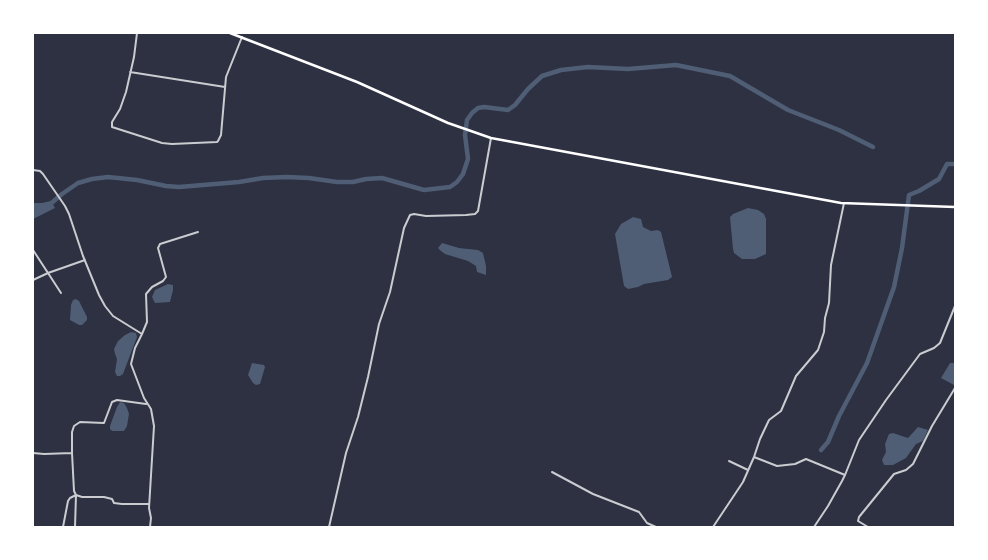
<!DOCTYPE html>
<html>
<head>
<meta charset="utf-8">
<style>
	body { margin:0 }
	#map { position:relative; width:988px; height:560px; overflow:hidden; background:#2d3142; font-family:Helvetica,sans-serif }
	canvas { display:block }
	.frame { position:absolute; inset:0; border:34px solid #fff; pointer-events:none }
</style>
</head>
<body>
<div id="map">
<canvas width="988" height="560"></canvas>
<div class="frame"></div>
</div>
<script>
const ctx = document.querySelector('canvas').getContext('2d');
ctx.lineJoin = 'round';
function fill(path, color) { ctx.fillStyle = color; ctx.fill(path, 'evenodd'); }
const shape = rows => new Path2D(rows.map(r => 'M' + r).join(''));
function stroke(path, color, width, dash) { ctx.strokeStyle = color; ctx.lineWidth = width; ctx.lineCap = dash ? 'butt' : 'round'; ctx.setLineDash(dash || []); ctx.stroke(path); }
fill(shape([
	[51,201,55,208,33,219,33,203,42,203],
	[748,208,758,210,764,214,766,219,766,254,755,259,742,259,734,253,733,249,730,217,733,214],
	[633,217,641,219,643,227,651,231,658,230,661,232,672,277,668,280,644,284,638,287,628,289,624,286,615,234,621,224],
	[442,243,459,248,478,250,483,253,486,266,486,275,477,272,476,266,468,261,445,254,441,251,438,248],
	[168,284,173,285,173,290,170,302,155,303,152,297,155,290],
	[76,299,79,301,87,317,87,320,82,325,79,325,70,320,71,305,73,300],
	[131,332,136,333,137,337,123,374,120,376,117,376,115,372,117,359,115,354,114,349,118,341,125,335],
	[252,363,264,365,265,367,260,384,256,385,253,383,248,375],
	[950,363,955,363,954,385,941,378],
	[120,402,124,403,127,408,129,414,127,426,124,431,112,431,110,429,110,426,117,407],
	[918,427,928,430,923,441,916,444,906,458,893,465,884,465,882,460,886,452,885,444,889,434,893,433,908,438]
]), '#4f5d75');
stroke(shape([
	[48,206,62,194,78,183,92,179,108,177,137,180,166,186,179,187,239,182,263,178,287,177,309,178,337,182,353,182,366,179,382,178,424,190,450,187,457,182,463,174,468,159,465,135,467,120,472,113,478,108,484,107,508,110,515,105,528,89,542,76,561,70,588,67,628,69,676,65,730,76,788,110,839,130,873,147],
	[821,450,828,442,839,416,867,363,894,287,902,248,909,195,919,191,939,179,947,164,955,164]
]), '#4f5d75', 4.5);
stroke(shape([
	[137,33,134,57,126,92,120,109,112,122,112,127,162,143,172,144,217,142,218,141,221,135,226,77,242,37],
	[130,72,225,87],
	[33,170,40,171,43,174,65,206,69,214,83,256,99,295,105,306,113,316,142,334,135,348,131,364,144,398,151,409,154,426,149,508,151,518,150,527],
	[33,250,48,273,85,260],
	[33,280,48,273,61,293],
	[142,334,147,322,146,294,152,287,163,281,166,277,158,248,160,244,198,232],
	[146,404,117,400,112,402,104,423,80,422,74,426,72,432,72,453,74,491,76,495,82,497,104,497,112,499,114,503,122,504,149,504],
	[33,453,44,454,72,453],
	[729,461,748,470],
	[552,472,593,494,639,512,647,523,656,527],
	[845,475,859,440,886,400,920,354,934,348,940,343,955,306],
	[63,527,68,501,70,498,76,495,75,527],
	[329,527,346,453,358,417,368,377,379,324,390,292,404,228,410,215,414,214,426,216,466,215,475,214,478,211,491,138],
	[713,527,743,482,754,457],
	[814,527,828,506,842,481,845,475,806,459,795,464,777,466,754,457,760,439,769,420,781,411,796,376,818,350,824,332,825,318,829,303,831,265,844,203],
	[868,527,858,521,859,517,894,474,906,470,913,464,932,426,955,388]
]), '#caccd0', 2);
stroke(shape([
	[230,33,357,82,448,123,491,138,841,203,955,207]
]), '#fff', 2.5);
</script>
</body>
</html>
